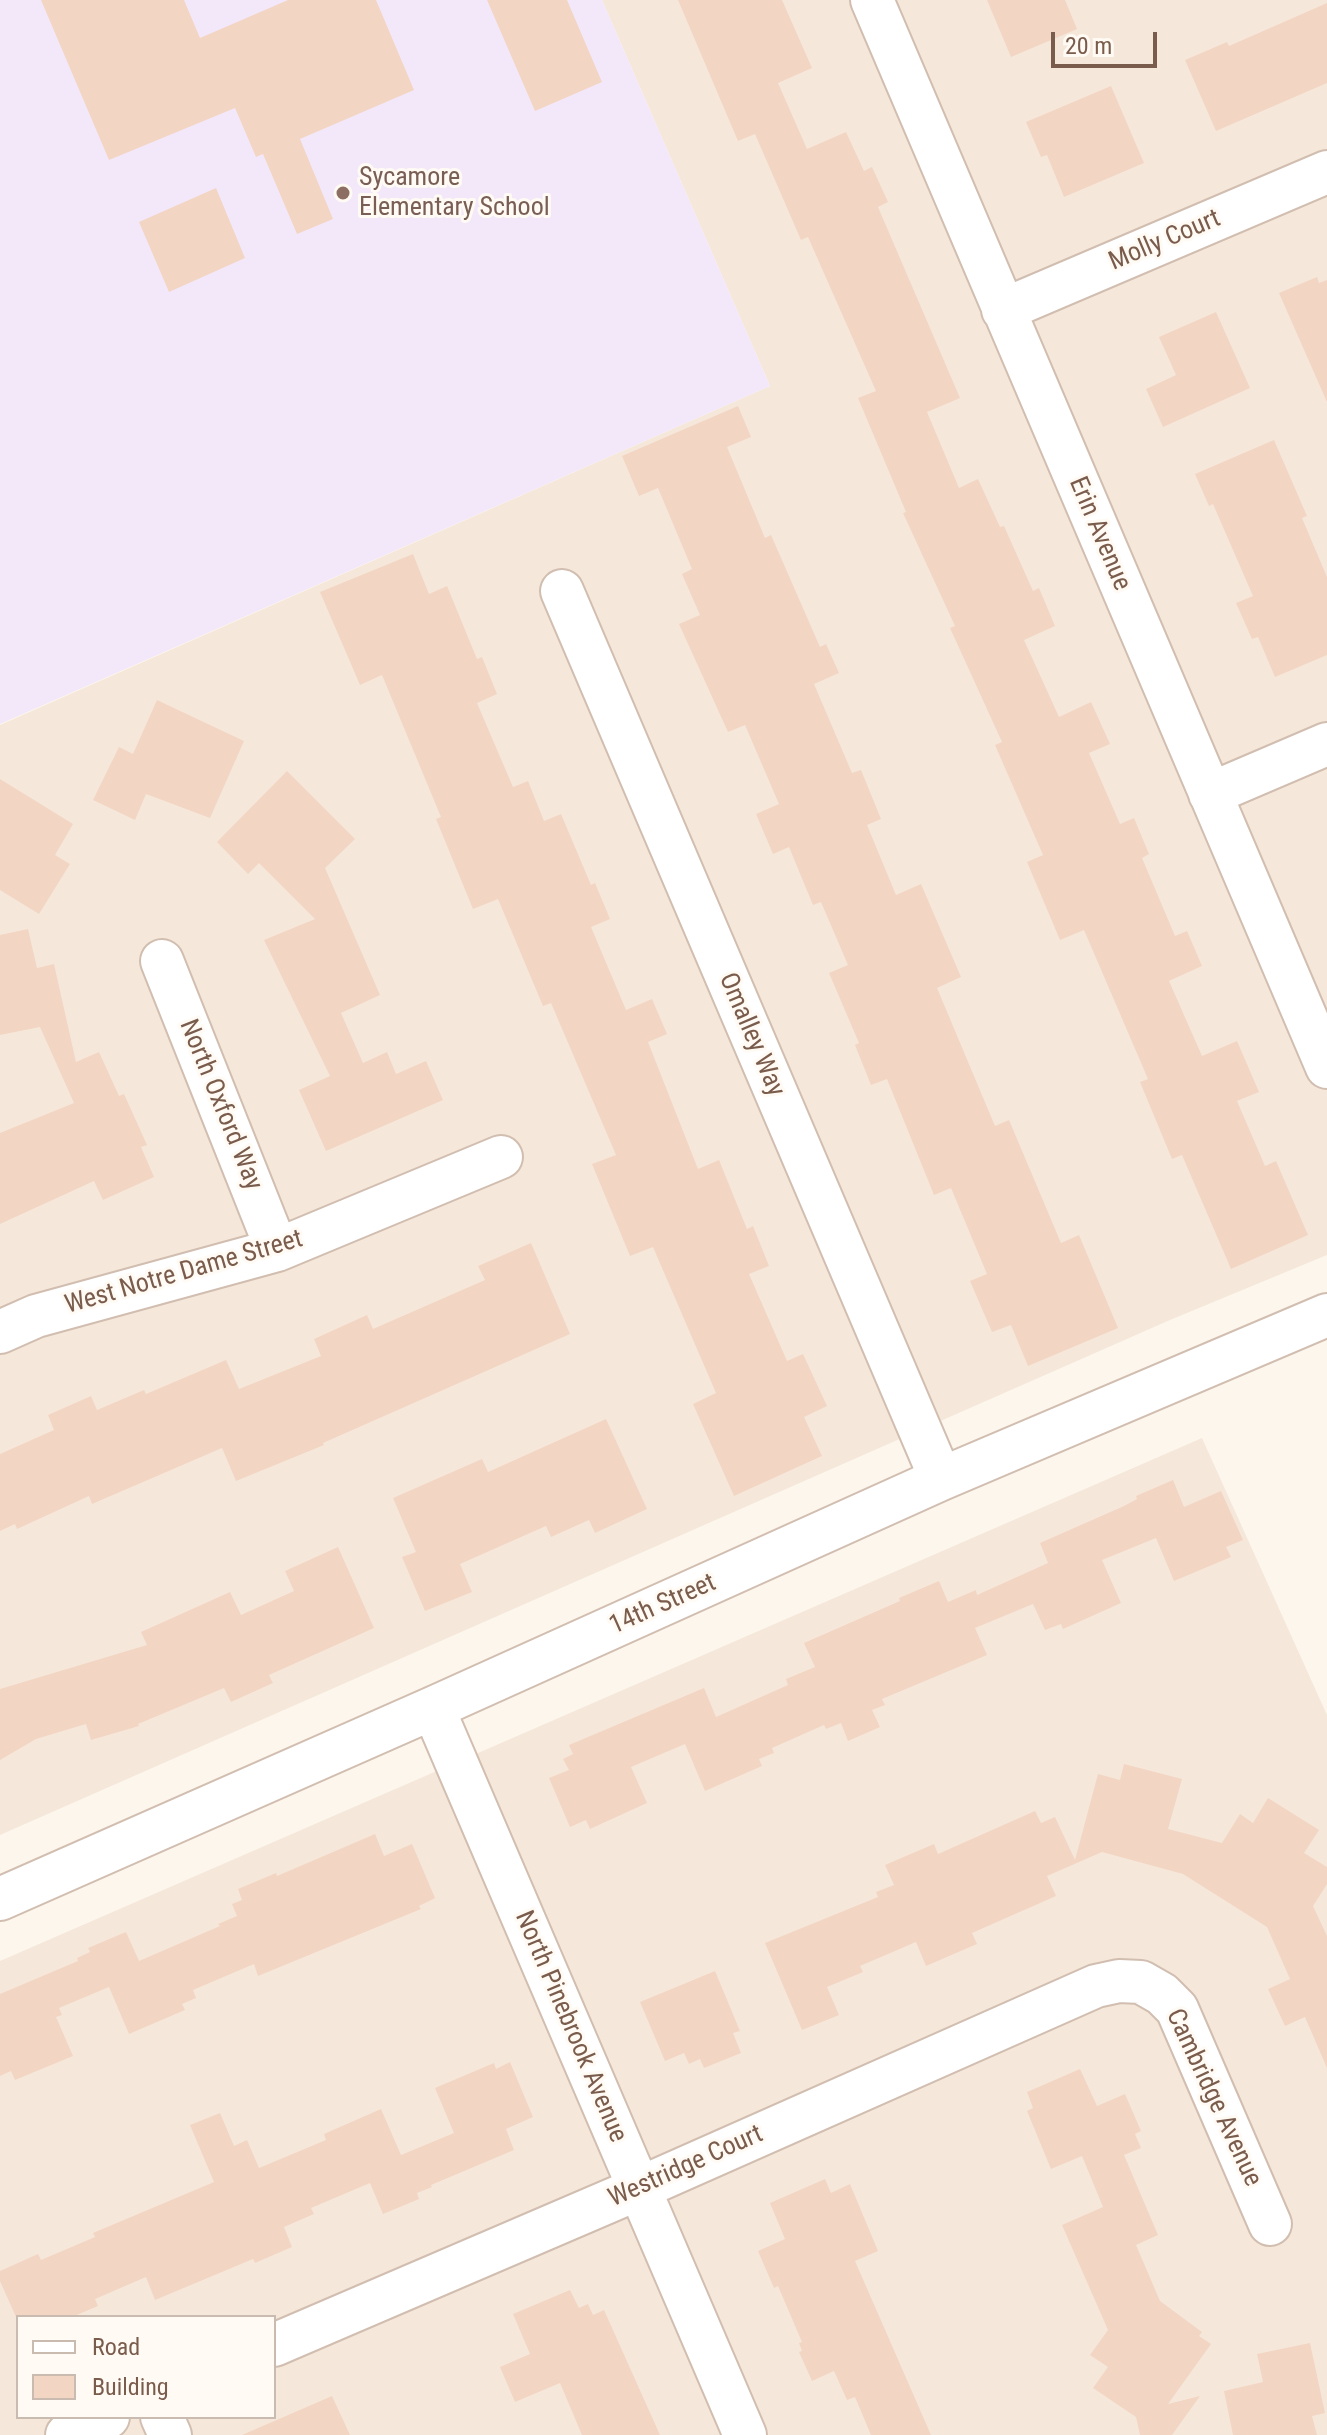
<!DOCTYPE html>
<html>
<head>
<meta charset="utf-8">
<style>
	body { margin:0 }
	#map { position:relative; width:1327px; height:2435px; overflow:hidden; background:#fdf6ec; font-family:"Roboto Condensed",sans-serif }
	canvas { display:block }
	.legend { position:absolute; left:16px; top:2315px; width:260px; height:104px; box-sizing:border-box; background:#fffaf3; border:2px solid #cabbb1; margin:0; padding:10px 14px; list-style:none; font-size:24px; color:#7a5c4d }
	.legend li { display:flex; align-items:center; gap:16px; height:40px }
	.legend b { width:40px; border:2px solid #cabbb1 }
	.scale { position:absolute; left:1051px; top:32px; width:106px; height:36px; box-sizing:border-box; border:4px solid #7a5c4d; border-top:0; padding-left:10px; font-size:24px; line-height:28px; white-space:nowrap; color:#7a5c4d; -webkit-text-stroke:6px #fffaf3; paint-order:stroke }
</style>
</head>
<body>
<div id="map">
<canvas width="1327" height="2435"></canvas>
<ul class="legend">
<li><b style="height:10px;background:#fff"></b>Road</li>
<li><b style="height:22px;background:#f3d5c3"></b>Building</li>
</ul>
<div class="scale">20 m</div>
</div>
<script>
const ctx = document.querySelector('canvas').getContext('2d');
ctx.lineJoin = 'round';
function fill(path, color) { ctx.fillStyle = color; ctx.fill(path, 'evenodd'); }
const shape = rows => new Path2D(rows.map(r => 'M' + r).join(''));
function stroke(path, color, width, dash) { ctx.strokeStyle = color; ctx.lineWidth = width; ctx.lineCap = dash ? 'butt' : 'round'; ctx.setLineDash(dash || []); ctx.stroke(path); }
function label(font, color, halo, rows, align = 'center') {
  ctx.font = font + ' "Roboto Condensed",sans-serif'; ctx.lineWidth = 6; ctx.setLineDash([]); ctx.textBaseline = 'middle'; ctx.strokeStyle = halo; ctx.fillStyle = color; for (const [text, x, y, turn = 0] of rows) {
    ctx.save(); ctx.translate(x, y); ctx.rotate((+turn || 0) * Math.PI / 180); ctx.textAlign = isNaN(turn) ? turn : align; if (halo) ctx.strokeText(text, 0, 0); ctx.fillText(text, 0, 0); ctx.restore();
  }
}
fill(shape([
	[602,0,1327,0,1327,1255,1170,1320,0,1835,0,725,770,386],
	[1202,1438,1327,1715,1327,2435,0,2435,0,1961],
	[18,2317,274,2317,274,2417,18,2417]
]), '#f5e8da');
fill(shape([
	[0,0,602,0,770,386,0,724]
]), '#f3e8fa');
fill(shape([
	[41,0,184,0,200,38,288,0,376,0,414,90,300,139,333,219,297,234,263,154,256,157,235,108,109,160],
	[487,0,567,0,602,82,535,111],
	[678,0,782,0,812,68,778,83,807,149,846,132,864,171,872,167,888,202,878,207,960,398,927,412,959,488,978,479,1000,527,1004,526,1033,591,1039,588,1055,626,1024,640,1059,717,1091,702,1110,744,1089,753,1120,824,1134,818,1149,854,1142,858,1175,936,1187,931,1202,966,1169,981,1202,1056,1237,1041,1259,1092,1237,1101,1265,1166,1276,1161,1308,1235,1231,1269,1182,1155,1172,1159,1140,1082,1148,1079,1084,930,1060,940,1027,862,1043,855,995,745,1002,742,950,628,955,626,903,513,906,512,858,398,876,391,808,237,801,240,755,134,738,141],
	[987,0,1065,0,1077,29,1011,57],
	[1327,3,1327,83,1216,131,1185,60,1227,42,1229,46],
	[1111,86,1144,163,1064,197,1047,155,1041,157,1026,122],
	[216,188,245,258,169,292,139,222],
	[1317,277,1319,283,1327,280,1327,402,1279,293],
	[1216,312,1250,388,1163,427,1146,389,1176,375,1159,337],
	[738,406,751,437,727,447,765,538,771,535,820,647,826,644,839,673,814,684,852,773,861,770,881,819,867,825,896,895,921,884,961,977,937,988,995,1126,1009,1120,1061,1243,1079,1235,1118,1328,1028,1366,1011,1325,992,1332,970,1281,987,1274,951,1188,934,1195,887,1079,871,1085,855,1045,859,1043,829,973,848,965,821,902,813,905,789,847,773,854,756,814,779,804,745,725,728,732,679,624,700,615,682,574,692,569,658,488,639,496,622,456],
	[1274,440,1307,516,1302,518,1327,577,1327,655,1275,677,1258,637,1252,639,1236,603,1253,596,1213,504,1209,506,1195,474],
	[413,554,429,594,447,586,477,659,482,657,497,694,477,703,513,787,528,781,544,821,561,814,591,885,595,883,610,919,591,927,626,1010,652,999,667,1034,648,1042,698,1169,719,1160,747,1229,753,1226,769,1266,749,1274,787,1361,803,1354,827,1406,804,1417,822,1456,734,1496,693,1404,716,1393,653,1247,630,1256,592,1164,616,1155,551,1003,543,1006,498,899,473,909,436,819,441,817,382,675,360,685,320,592],
	[157,700,244,741,210,818,146,794,135,820,93,800,119,747,133,754],
	[287,771,355,839,325,868,380,995,341,1013,363,1063,387,1052,396,1074,426,1061,443,1100,326,1151,299,1090,330,1076,264,940,315,919,259,863,248,874,217,842],
	[0,779,73,824,55,855,70,864,39,914,0,890],
	[28,929,37,968,54,964,76,1062,99,1052,119,1096,124,1094,147,1145,141,1147,154,1177,103,1200,94,1181,0,1224,0,1133,74,1103,40,1027,0,1035,0,935],
	[531,1243,570,1334,323,1443,324,1445,236,1481,222,1448,92,1504,89,1496,17,1529,15,1524,0,1531,0,1454,54,1430,48,1415,91,1396,97,1410,144,1390,146,1394,226,1360,239,1389,321,1356,314,1339,367,1315,373,1329,485,1280,478,1266],
	[606,1419,647,1509,595,1533,589,1520,551,1537,546,1526,460,1564,472,1592,425,1611,402,1557,416,1552,393,1498,482,1459,488,1472],
	[1173,1480,1184,1507,1221,1491,1243,1540,1226,1547,1231,1557,1174,1581,1156,1538,1102,1560,1121,1603,1063,1629,1061,1624,1045,1630,1033,1604,975,1628,987,1655,882,1699,885,1705,872,1710,880,1727,848,1741,841,1723,826,1729,824,1725,772,1748,774,1753,759,1759,762,1766,705,1791,685,1744,631,1767,647,1803,590,1829,586,1820,570,1827,549,1778,569,1770,563,1759,573,1754,569,1745,704,1688,716,1717,788,1685,786,1679,815,1667,804,1643,900,1601,899,1598,939,1581,948,1602,976,1590,977,1595,1048,1563,1040,1543,1124,1506,1137,1499,1136,1496],
	[338,1547,374,1628,269,1675,273,1683,231,1702,224,1688,138,1724,139,1726,91,1740,86,1724,36,1739,0,1760,0,1689,147,1645,141,1632,230,1592,241,1615,294,1591,285,1571],
	[1124,1764,1182,1779,1168,1829,1222,1843,1240,1814,1253,1823,1268,1798,1319,1830,1304,1853,1327,1867,1327,1884,1313,1906,1327,1936,1327,2068,1305,2017,1285,2026,1268,1989,1290,1979,1267,1927,1183,1874,1102,1852,1047,1876,1056,1896,972,1933,977,1944,926,1966,916,1942,860,1966,863,1972,827,1987,839,2015,802,2030,765,1943,878,1897,876,1892,894,1885,885,1865,934,1844,938,1854,1035,1811,1041,1823,1055,1817,1075,1860,1098,1774,1120,1780],
	[375,1834,384,1856,412,1844,435,1898,419,1906,421,1909,258,1976,254,1964,193,1990,196,1998,182,2004,185,2010,129,2034,109,1987,59,2008,62,2015,56,2017,73,2056,15,2080,11,2071,0,2076,0,1994,78,1961,77,1958,90,1952,88,1948,126,1932,139,1961,220,1926,218,1924,237,1916,232,1904,242,1900,238,1889,276,1873,277,1876],
	[715,1971,740,2031,733,2033,741,2053,704,2068,700,2059,689,2064,684,2053,665,2061,640,2002],
	[510,2062,533,2117,506,2129,514,2150,431,2185,432,2187,417,2193,419,2199,383,2214,370,2183,311,2208,314,2214,284,2227,292,2247,255,2263,253,2259,155,2300,146,2277,95,2299,98,2306,72,2317,16,2317,0,2281,0,2271,38,2254,41,2260,95,2237,93,2233,214,2182,190,2125,220,2113,234,2146,247,2140,259,2168,326,2140,324,2134,381,2109,401,2155,454,2133,435,2088,494,2063,496,2069],
	[1080,2069,1097,2106,1125,2094,1141,2131,1135,2134,1141,2148,1124,2155,1158,2235,1136,2245,1160,2301,1202,2332,1199,2336,1211,2344,1168,2404,1200,2396,1172,2435,1140,2435,1136,2417,1093,2388,1108,2367,1090,2355,1108,2330,1062,2225,1103,2207,1082,2156,1051,2169,1027,2111,1033,2108,1027,2092],
	[825,2179,831,2193,850,2184,878,2251,855,2261,931,2435,871,2435,855,2397,847,2400,834,2371,812,2381,799,2352,802,2351,799,2343,802,2342,778,2286,774,2288,758,2251,785,2239,770,2203],
	[570,2290,579,2308,588,2304,593,2315,604,2310,660,2435,582,2435,560,2383,515,2402,500,2367,530,2354,513,2314],
	[1310,2343,1325,2413,1312,2416,1317,2435,1233,2435,1224,2391,1263,2382,1257,2354],
	[332,2396,350,2435,242,2435]
]), '#f3d5c3');
const minor = shape([
	[872,0,1327,1067],
	[1003,310,1327,172],
	[562,591,941,1479],
	[1210,794,1327,744],
	[162,961,277,1250],
	[0,1332,36,1316,277,1250,501,1157],
	[433,1708,745,2435],
	[0,1899,433,1708,941,1479,1327,1315],
	[274,2345,640,2188,1096,1986,1119,1981,1141,1982,1162,1994,1177,2009,1270,2224],
	[162,2417,170,2435],
	[67,2435,108,2417]
]);
stroke(minor, '#d1beb0', 46);
stroke(minor, '#fff', 42);
for (const [x, y, r, color] of [
	[343,193,8,"#8d6e63"]
]) { const dot = new Path2D(); dot.arc(x, y, r, 0, 2 * Math.PI); ctx.fillStyle = color; ctx.fill(dot); stroke(dot, '#fffaf3', 3); }
label('26px', '#785e54', '#fffaf3', [
	["Sycamore",359,178],
	["Elementary School",359,208]
], 'left');
label('26px', '#7a5c4d', '#fffaf3', [
	["Molly Court",1165,241,-23],
	["Erin Avenue",1099,534,67],
	["Omalley Way",751,1035,67],
	["North Oxford Way",220,1105,68],
	["West Notre Dame Street",184,1273,-16],
	["14th Street",663,1605,-24],
	["North Pinebrook Avenue",570,2027,67],
	["Cambridge Avenue",1213,2098,65],
	["Westridge Court",686,2167,-24]
]);
</script>
</body>
</html>
